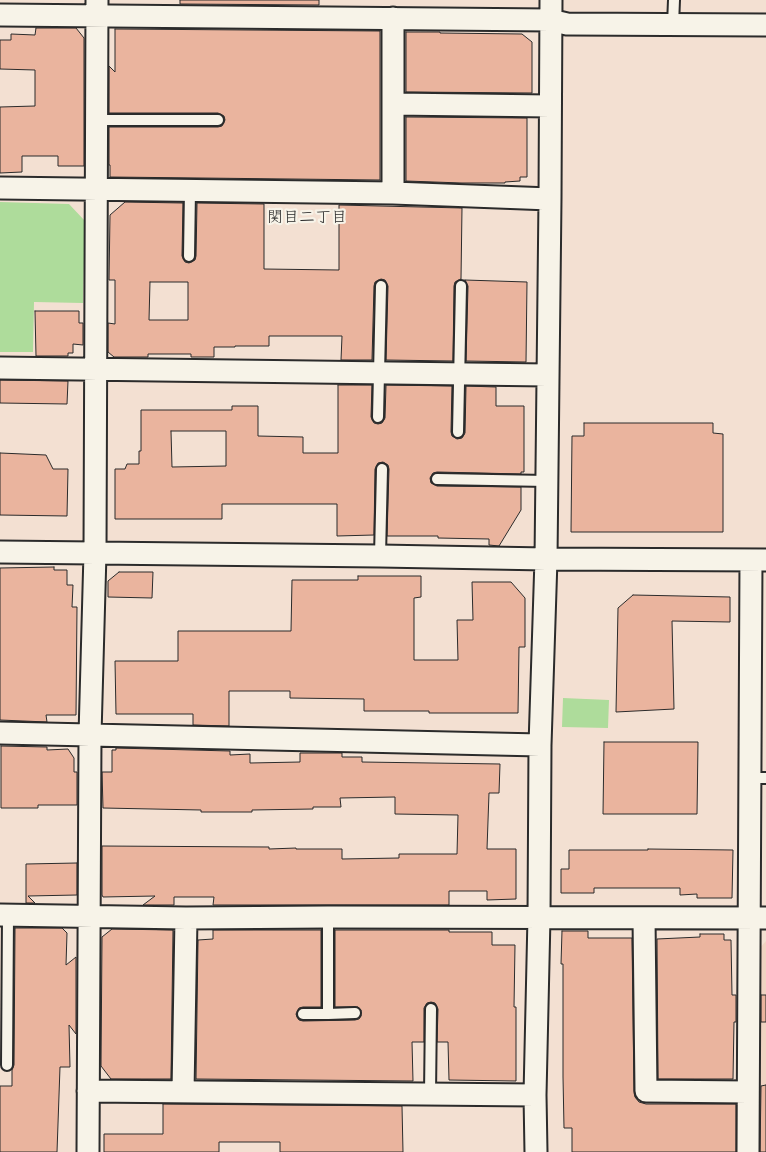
<!DOCTYPE html>
<html>
<head>
<meta charset="utf-8">
<style>
	body { margin:0 }
	canvas { display:block; background:#f3e0d2 }
</style>
</head>
<body>
<canvas width="766" height="1152"></canvas>
<script>
const ctx = document.querySelector('canvas').getContext('2d');
ctx.lineJoin = 'round';
function fill(path, color) { ctx.fillStyle = color; ctx.fill(path, 'evenodd'); }
const shape = rows => new Path2D(rows.map(r => 'M' + r).join(''));
function stroke(path, color, width, dash) { ctx.strokeStyle = color; ctx.lineWidth = width; ctx.lineCap = dash ? 'butt' : 'round'; ctx.setLineDash(dash || []); ctx.stroke(path); }
function label(font, color, halo, rows, align = 'center') {
  ctx.font = font + ' "Shantell Sans","Klee One",sans-serif'; ctx.lineWidth = 4.5; ctx.setLineDash([]); ctx.textBaseline = 'middle'; ctx.strokeStyle = halo; ctx.fillStyle = color; for (const [text, x, y, turn = 0] of rows) {
    ctx.save(); ctx.translate(x, y); ctx.rotate((+turn || 0) * Math.PI / 180); ctx.textAlign = isNaN(turn) ? turn : align; if (halo) ctx.strokeText(text, 0, 0); ctx.fillText(text, 0, 0); ctx.restore();
  }
}
fill(shape([
	[766,941,766,1138,757,1138,758,950]
]), '#f0d3c2');
fill(shape([
	[0,202,69,204,85,221,83,303,34,302,33,352,0,352],
	[563,698,609,700,608,728,562,727]
]), '#aedc9b');
const building = shape([
	[180,0,319,0,319,5,180,4,180,0],
	[36,28,76,28,84,38,84,166,58,166,58,156,22,156,22,172,0,173,0,107,35,106,35,70,0,69,0,40,11,40,11,34,35,35,36,28],
	[115,29,380,31,380,180,110,177,110,165,109,165,109,127,218,127,222,126,225,120,224,116,218,113,109,113,109,66,115,72,115,29],
	[406,32,440,32,440,33,522,34,532,42,532,93,406,92,406,32],
	[406,117,527,118,527,177,520,177,520,181,505,182,505,183,462,183,406,181,406,117],
	[125,202,183,203,182,256,185,262,189,263,195,260,196,256,197,203,264,204,264,269,339,270,339,205,462,208,461,279,455,282,454,286,453,361,386,360,388,286,385,280,381,279,375,282,374,286,372,360,341,360,342,336,269,336,269,346,235,346,235,347,214,347,214,357,191,357,191,354,148,354,148,357,114,357,108,352,108,323,115,324,115,280,109,280,110,215,125,202],
	[150,282,188,282,188,320,149,320,150,282],
	[465,280,527,282,526,362,466,361,468,286,465,280],
	[35,311,79,311,79,323,83,323,83,345,73,344,73,353,68,353,68,356,36,356,35,311],
	[0,380,68,381,67,404,0,403,0,380],
	[338,385,372,385,371,417,374,423,378,424,382,423,385,418,386,385,452,386,451,432,452,436,457,439,462,438,465,433,466,386,496,387,496,406,524,406,524,472,521,472,521,474,437,472,433,473,430,478,431,483,437,486,521,487,521,510,499,546,489,545,489,539,438,538,438,536,387,536,389,469,388,465,383,462,378,463,375,469,374,535,337,536,337,504,222,504,222,519,115,519,115,469,125,469,127,464,139,464,139,451,141,451,141,410,232,410,232,406,258,406,258,436,303,437,303,453,338,453,338,385],
	[171,431,226,431,226,466,172,467,171,431],
	[584,423,713,423,713,433,723,434,723,532,571,532,572,436,584,436,584,423],
	[0,453,46,455,53,469,68,469,67,516,0,515,0,453],
	[54,567,54,570,67,570,67,585,73,585,72,607,77,607,76,715,46,715,47,722,0,720,0,568,54,567],
	[119,572,153,572,152,598,108,597,108,581,119,572],
	[358,576,421,576,421,597,414,598,414,660,458,660,457,620,473,620,472,582,511,582,525,598,525,647,519,647,518,713,429,713,429,711,364,711,364,699,290,698,290,691,229,691,229,726,193,725,193,714,116,714,115,661,178,661,178,631,291,631,292,580,358,580,358,576],
	[633,595,730,597,730,622,672,621,674,709,616,712,618,608,633,595],
	[604,742,698,742,697,814,603,814,604,742],
	[1,746,47,747,47,750,68,749,74,758,74,772,77,772,77,805,38,805,38,808,1,808,1,746],
	[116,748,230,751,230,755,250,754,250,763,300,762,300,753,342,753,342,757,362,757,362,762,500,764,499,793,489,793,487,849,516,849,516,899,487,900,487,891,449,891,449,905,213,905,214,897,174,897,174,905,143,905,155,896,103,897,102,895,102,846,269,847,269,849,296,848,296,849,342,849,342,859,399,858,399,854,457,854,458,815,395,814,395,797,340,798,341,807,313,807,313,809,252,810,252,812,201,812,201,810,103,808,102,772,112,772,112,750,116,750,116,748],
	[648,849,733,850,732,898,697,898,697,894,680,895,680,888,594,888,594,893,561,893,561,869,569,869,569,850,648,850,648,849],
	[77,863,77,895,28,896,35,903,26,903,26,864,77,863],
	[15,928,62,928,67,933,66,965,76,957,76,1034,69,1025,70,1067,60,1067,57,1152,0,1152,0,1086,12,1086,12,1070,14,1065,15,928],
	[112,929,173,930,171,1079,111,1079,101,1066,102,937,112,929],
	[213,930,321,930,321,1007,303,1007,299,1008,296,1014,297,1017,299,1020,303,1021,355,1020,359,1019,361,1016,361,1010,358,1007,335,1007,335,930,449,930,449,932,492,932,492,945,515,945,514,1007,516,1007,516,1081,449,1080,448,1042,437,1042,438,1009,435,1003,431,1002,427,1003,424,1008,424,1042,412,1042,413,1081,196,1079,198,940,213,939,213,930],
	[562,931,588,931,588,938,632,938,634,1091,635,1097,639,1102,646,1104,736,1104,736,1152,572,1152,572,1128,564,1128,563,1077,563,964,561,964,562,931],
	[700,934,724,934,724,940,731,940,732,995,736,995,736,1022,734,1022,733,1079,658,1079,657,939,700,937,700,934],
	[761,995,766,995,766,1022,761,1022,761,995],
	[766,1085,766,1152,760,1152,761,1086,766,1085],
	[163,1104,402,1106,403,1152,280,1152,280,1142,219,1142,219,1152,104,1152,104,1134,163,1134,163,1104]
]);
fill(building, '#eab49e');
stroke(building, '#2b2b2b', 1);
const service = shape([
	[673,25,674,0],
	[97,120,218,120],
	[189,256,190,190],
	[378,417,381,286],
	[458,432,461,286],
	[437,479,547,481],
	[380,556,382,469],
	[750,778,766,778],
	[328,917,328,1014,355,1013],
	[303,1014,328,1014],
	[7,1065,8,915],
	[430,1094,431,1009]
]);
const minor = shape([
	[0,15,550,20,567,24,766,25],
	[394,104,550,106],
	[0,188,393,193,550,199],
	[393,193,393,18],
	[0,368,547,375],
	[0,552,380,556,546,559,766,560],
	[0,733,540,745],
	[0,915,186,918,328,917,766,918],
	[644,918,646,1091,748,1092],
	[88,1091,535,1095],
	[183,1092,186,918],
	[88,1152,90,735,95,553,97,0],
	[536,1152,535,1095,539,917,540,745,546,559,550,199,551,0],
	[748,1152,751,560]
]);
stroke(service, '#2b2b2b', 14);
stroke(minor, '#2b2b2b', 25);
stroke(service, '#f7f3e8', 10);
stroke(minor, '#f7f3e8', 21);
label('16px', '#2b2b2b', '#f7f3e8', [
	["関目二丁目",307,218]
]);
</script>
</body>
</html>
